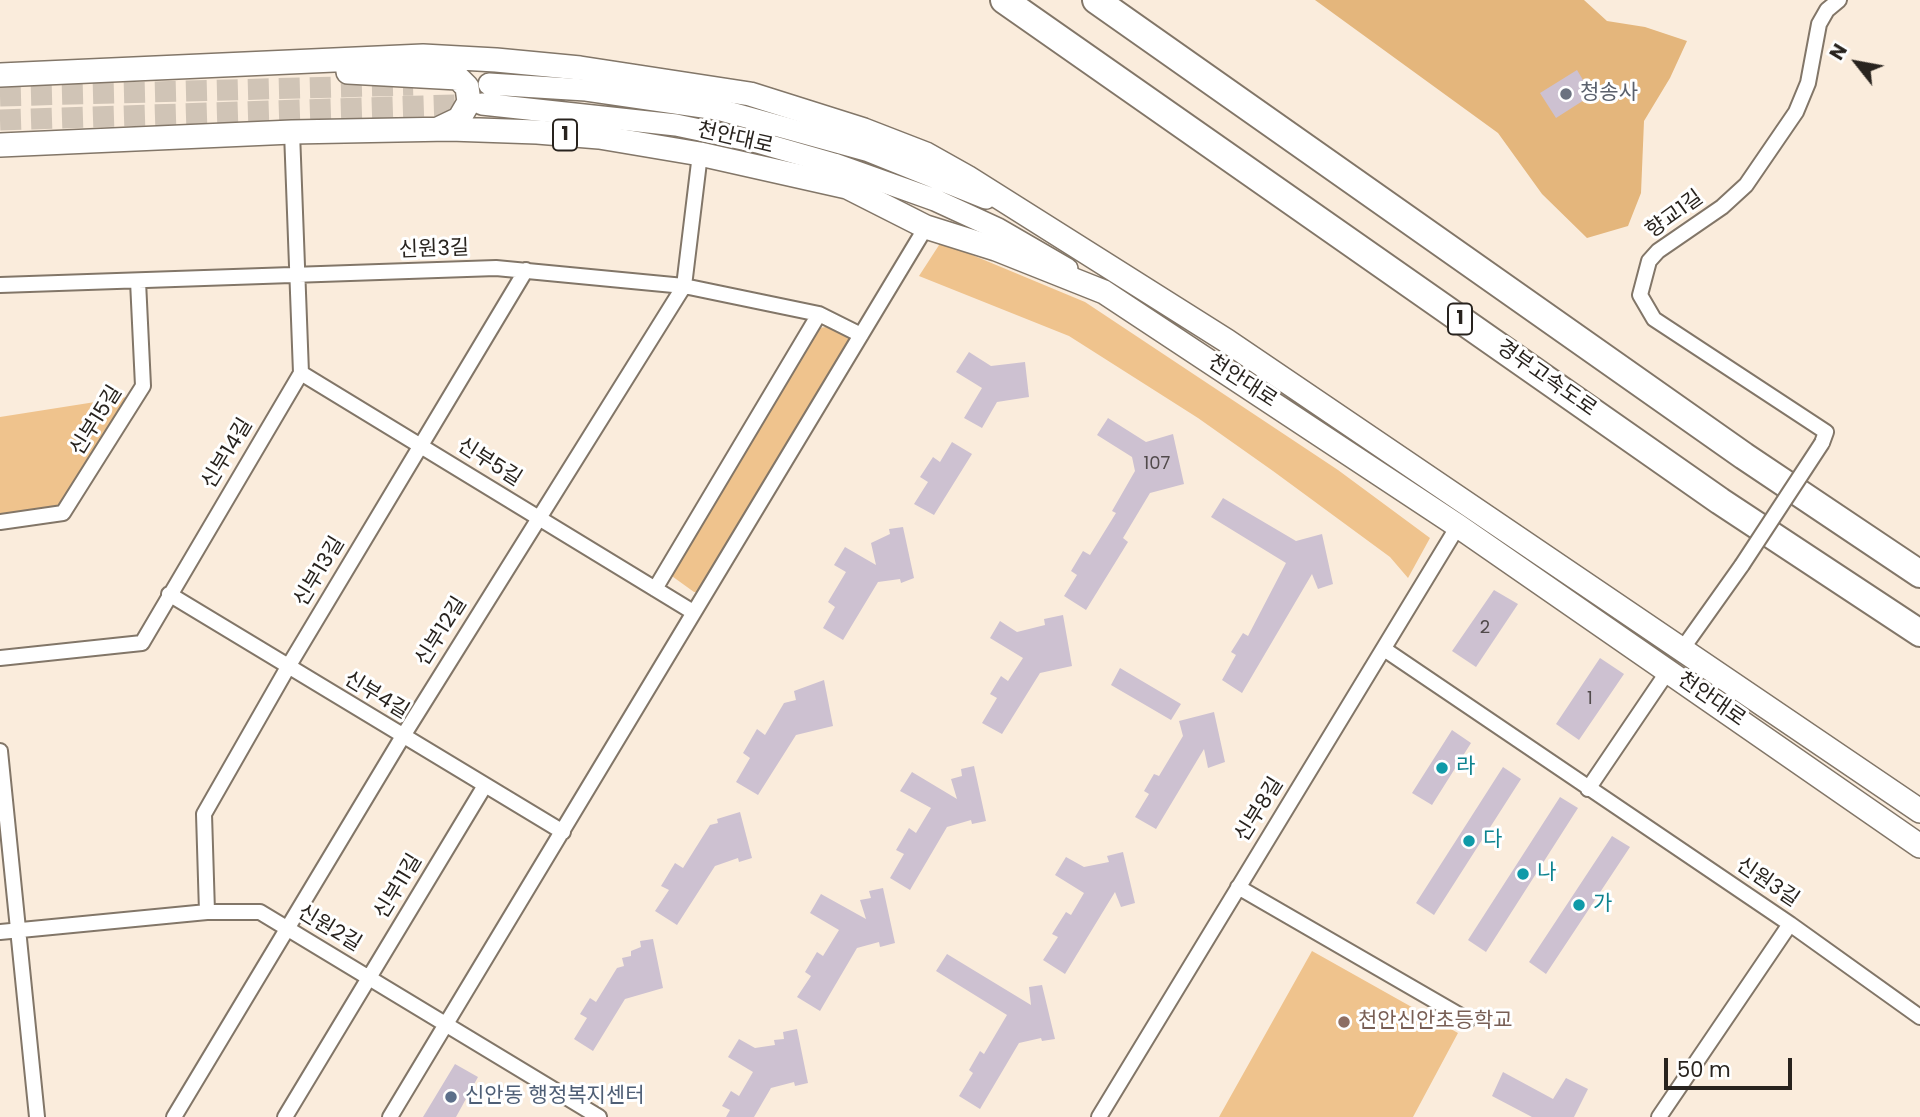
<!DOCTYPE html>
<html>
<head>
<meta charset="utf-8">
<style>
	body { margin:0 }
	#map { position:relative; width:1920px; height:1117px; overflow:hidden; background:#faecdc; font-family:Poppins,sans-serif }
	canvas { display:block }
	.north { position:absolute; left:1822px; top:28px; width:70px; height:70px; -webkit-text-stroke:5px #fff; paint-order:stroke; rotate:301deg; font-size:19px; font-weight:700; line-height:28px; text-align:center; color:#28231e }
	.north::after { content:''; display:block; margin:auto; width:24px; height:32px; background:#28231e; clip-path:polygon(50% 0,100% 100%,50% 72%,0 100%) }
	.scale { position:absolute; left:1664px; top:1058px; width:128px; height:32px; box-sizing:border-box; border:4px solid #28231e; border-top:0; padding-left:9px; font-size:21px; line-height:24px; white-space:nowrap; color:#28231e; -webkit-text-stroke:5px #fff; paint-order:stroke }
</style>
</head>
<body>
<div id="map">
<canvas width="1920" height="1117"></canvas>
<div class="north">N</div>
<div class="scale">50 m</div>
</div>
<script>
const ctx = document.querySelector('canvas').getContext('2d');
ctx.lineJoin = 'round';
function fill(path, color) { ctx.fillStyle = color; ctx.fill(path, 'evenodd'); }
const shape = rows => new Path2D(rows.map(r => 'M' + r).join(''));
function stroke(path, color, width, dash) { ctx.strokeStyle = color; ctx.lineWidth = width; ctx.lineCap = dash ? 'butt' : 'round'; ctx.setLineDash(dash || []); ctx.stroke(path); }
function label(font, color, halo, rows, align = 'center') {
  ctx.font = font + ' Poppins,"Noto Sans KR",sans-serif'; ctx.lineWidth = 6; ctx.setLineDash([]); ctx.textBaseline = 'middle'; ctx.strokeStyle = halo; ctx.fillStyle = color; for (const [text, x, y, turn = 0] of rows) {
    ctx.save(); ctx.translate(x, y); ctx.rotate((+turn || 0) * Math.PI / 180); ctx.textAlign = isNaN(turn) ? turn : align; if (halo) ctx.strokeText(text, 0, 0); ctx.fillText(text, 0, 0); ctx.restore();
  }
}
fill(shape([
	[941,242,1085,302,1338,470,1430,538,1408,578,1390,557,1273,471,1198,418,1069,336,919,276],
	[826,327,848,333,852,339,700,592,694,592,669,574,818,328],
	[127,397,60,506,0,516,0,417],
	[1312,951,1458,1033,1413,1117,1219,1117]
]), '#efc38d');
fill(shape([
	[1315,0,1584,0,1607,21,1645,27,1687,41,1670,78,1644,121,1641,193,1628,226,1587,238,1542,194,1498,133]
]), '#e4b67c');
fill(shape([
	[1577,70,1592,95,1556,118,1540,93],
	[969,352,991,366,1025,362,1029,397,997,402,982,428,964,418,982,388,956,372],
	[1108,418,1146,442,1173,434,1184,484,1150,493,1123,538,1128,542,1086,610,1064,596,1077,575,1071,571,1083,551,1090,555,1116,513,1112,511,1135,471,1132,457,1097,435],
	[952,442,972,454,934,515,914,504,928,482,920,477,933,457,940,462],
	[1223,498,1296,541,1322,534,1333,584,1318,589,1312,574,1242,693,1222,680,1236,655,1231,652,1243,633,1248,636,1286,563,1211,517],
	[903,527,914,578,901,583,900,579,878,582,843,640,823,628,835,607,828,602,846,572,834,565,845,547,876,565,871,543,890,534,889,529],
	[1494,590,1518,604,1476,667,1452,651],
	[1063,615,1072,666,1040,673,1002,734,982,723,997,698,990,694,1001,676,1008,681,1023,658,990,638,1000,621,1017,632,1045,625,1044,619],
	[1600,658,1624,674,1579,740,1556,724],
	[1120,668,1181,704,1171,720,1111,685],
	[824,680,833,726,796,735,758,795,736,782,750,758,743,753,757,729,765,735,784,703,796,700,794,691],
	[1214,712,1225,762,1208,768,1204,749,1156,829,1135,817,1149,794,1144,791,1154,774,1159,776,1183,736,1179,721],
	[1452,730,1471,743,1432,805,1412,793],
	[974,766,986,821,972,824,971,820,947,827,910,890,890,878,904,854,896,850,909,828,916,833,931,808,900,791,912,772,957,799,951,779,962,776,961,769],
	[1503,767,1521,779,1434,915,1416,903],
	[1560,797,1578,808,1486,952,1468,940],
	[740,812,752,858,739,862,738,858,715,866,677,925,655,911,669,890,661,886,675,863,683,868,710,825,718,823,717,819],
	[1612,836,1630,847,1546,974,1529,962],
	[1123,852,1135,903,1121,907,1115,892,1065,974,1043,960,1058,937,1052,934,1066,912,1071,915,1084,893,1055,875,1066,857,1084,867,1109,862,1107,856],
	[883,888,895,943,880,947,879,942,857,948,820,1011,797,997,811,976,805,972,817,952,823,956,839,930,810,913,821,894,866,919,860,900,871,898,869,891],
	[653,939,663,988,625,999,593,1051,574,1039,587,1018,580,1014,590,998,596,1002,617,968,624,966,622,958,631,956,631,951,641,947,640,941],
	[947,954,1031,1005,1029,987,1042,985,1055,1039,1042,1041,1041,1038,1019,1043,980,1109,959,1096,973,1073,969,1070,980,1051,984,1054,1007,1015,936,971],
	[797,1029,808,1083,795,1086,794,1082,771,1088,754,1117,726,1117,730,1110,722,1106,731,1091,739,1096,753,1072,728,1057,739,1039,755,1048,775,1045,774,1040,784,1039,783,1032],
	[455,1064,478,1077,456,1117,423,1117],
	[1503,1072,1553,1099,1566,1078,1588,1089,1574,1117,1532,1117,1492,1096]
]), '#cdc1d1');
stroke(shape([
	[0,96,413,85],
	[0,120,481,104]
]), '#d0c4b6', 21, [21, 10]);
const minor = shape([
	[0,285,496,268,684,286,819,314,861,335],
	[301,373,693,612],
	[1822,443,1826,432,1654,319,1640,295,1649,261,1658,251,1722,207,1746,185,1796,112,1808,83,1819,24,1827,10,1839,0],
	[0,522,63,513,143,386,138,281],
	[655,589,819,314],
	[169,594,563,832],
	[1683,648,1742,565],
	[1384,649,1790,924,1920,1017],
	[0,658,142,643,301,373,292,132],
	[0,751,37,1117],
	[1588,789,1668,671],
	[1238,887,1468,1020],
	[207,912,204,814,288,667,526,270],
	[0,932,207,912,260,912,599,1117],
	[174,1117,403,736,684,286,700,154],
	[285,1117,484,787],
	[390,1117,926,227],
	[1099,1117,1458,526],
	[1659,1117,1790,924]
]);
const secondary = shape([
	[489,84,586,90,717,109,869,151,986,198],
	[482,104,676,125,757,142,834,164,935,200,998,229,1067,269]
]);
const primary = shape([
	[348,72,458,78,467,87,469,102,459,119,438,129],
	[0,75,423,56,496,60,580,68,750,94,864,130,926,154,967,177,1227,341,1920,811],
	[0,145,292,132,450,129,537,132,599,137,700,154,847,187,926,227,996,249,1104,292,1458,526,1920,846]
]);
const motorway = shape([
	[1004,0,1720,501,1920,633],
	[1096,0,1744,456,1920,574]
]);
stroke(minor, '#827668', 18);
stroke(secondary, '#827668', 24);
stroke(primary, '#827668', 26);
stroke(motorway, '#827668', 30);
stroke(minor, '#fff', 14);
stroke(secondary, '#fff', 21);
stroke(primary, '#fff', 23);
stroke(motorway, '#fff', 26);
const minorBridge = shape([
	[1742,565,1822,443]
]);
stroke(minorBridge, '#827668', 18, []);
stroke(minorBridge, '#fff', 14);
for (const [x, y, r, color] of [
	[1566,94,7,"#6b7280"],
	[1442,768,7,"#0f9aa8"],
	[1469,841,7,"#0f9aa8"],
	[1523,874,7,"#0f9aa8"],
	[1579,905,7,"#0f9aa8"],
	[1344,1022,7,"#8d6e63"],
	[451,1097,7,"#5c6f8a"]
]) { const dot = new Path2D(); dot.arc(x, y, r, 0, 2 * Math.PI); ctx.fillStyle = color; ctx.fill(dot); stroke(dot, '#fff', 2.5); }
label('18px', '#514a4b', null, [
	["107",1157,464],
	["2",1485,628],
	["1",1590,699]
]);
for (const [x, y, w] of [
	[565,135,24],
	[1460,319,24]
]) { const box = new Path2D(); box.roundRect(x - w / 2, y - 15.5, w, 31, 5); ctx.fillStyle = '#fff'; ctx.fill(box); stroke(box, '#28231e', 2); }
label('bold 19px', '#28231e', null, [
	["1",565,135],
	["1",1460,319]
]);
label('21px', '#5b616d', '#fff', [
	["청송사",1580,94]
], 'left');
label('21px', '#28231e', '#fff', [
	["천안대로",735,139,13],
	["향교1길",1675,215,-36],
	["신원3길",434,250,-2],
	["경부고속도로",1546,379,35],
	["천안대로",1242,382,33],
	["신부15길",97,421,-58],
	["신부14길",228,454,-59],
	["신부5길",489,463,32],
	["신부13길",320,572,-59],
	["신부12길",442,632,-58],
	["신부4길",376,696,31],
	["천안대로",1711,700,35],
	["신부8길",1260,810,-58],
	["신원3길",1767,883,34],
	["신부11길",399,887,-59],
	["신원2길",329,929,31]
]);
label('21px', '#0d838f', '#fff', [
	["라",1456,768],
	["다",1483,841],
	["나",1537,874],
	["가",1593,905]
], 'left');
label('21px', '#785e54', '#fff', [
	["천안신안초등학교",1358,1022]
], 'left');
label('21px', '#4e5e75', '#fff', [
	["신안동 행정복지센터",465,1097]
], 'left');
</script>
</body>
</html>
